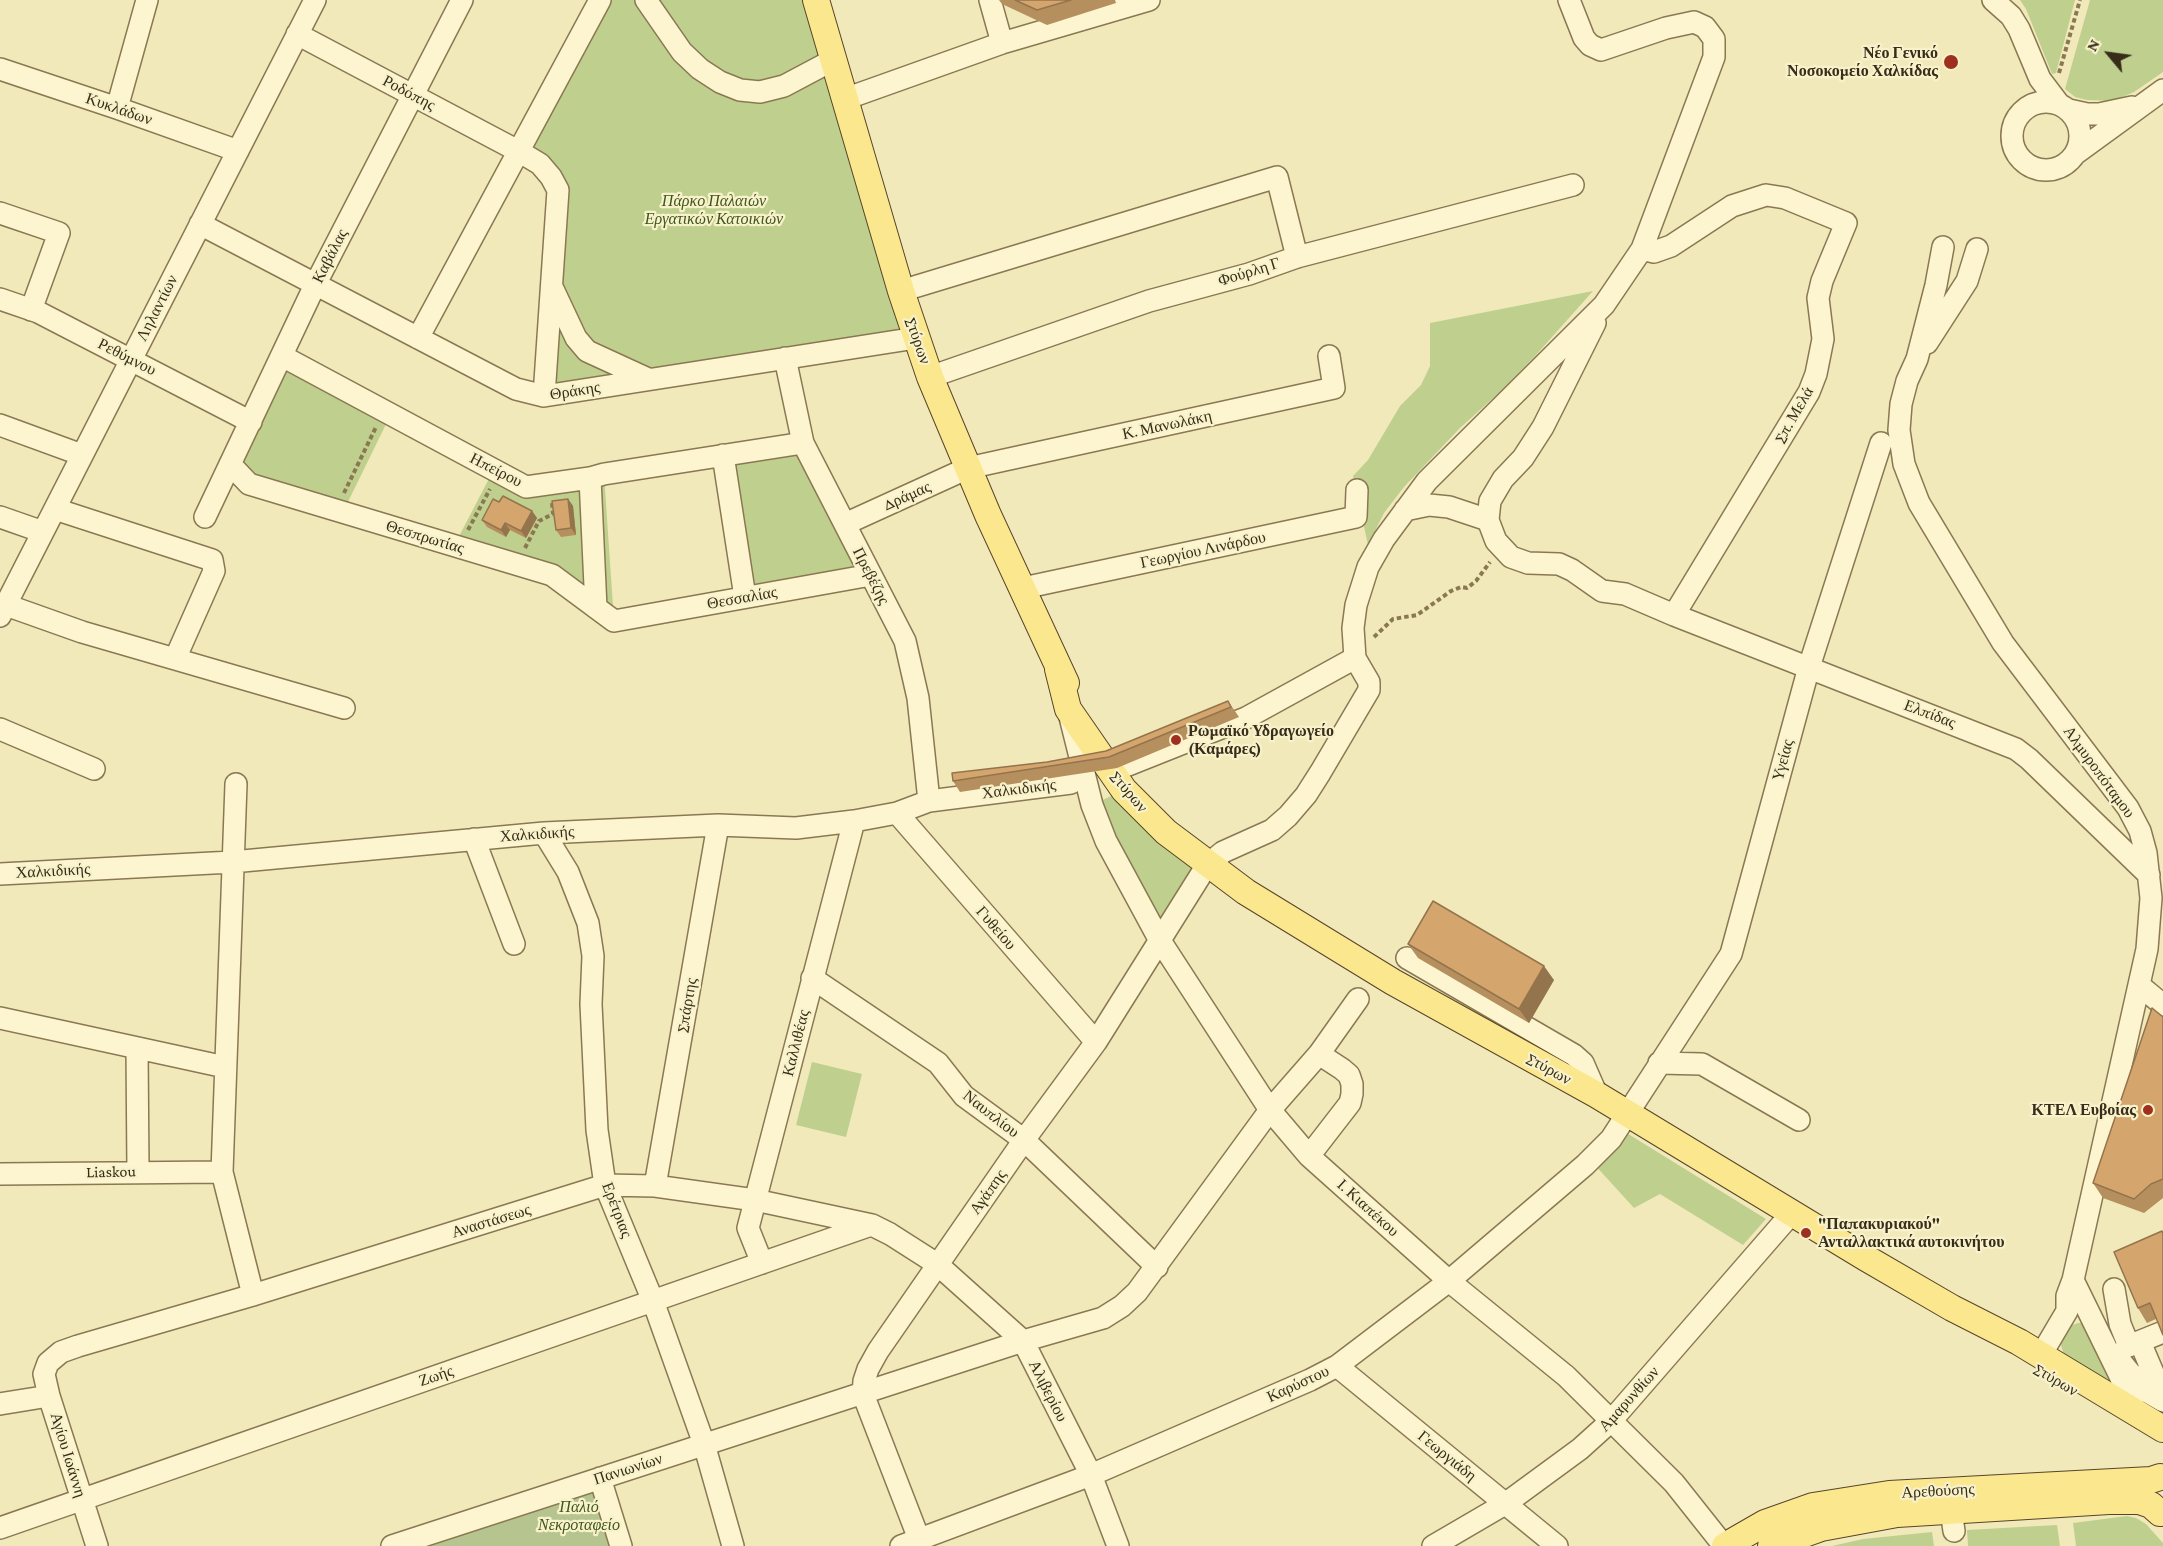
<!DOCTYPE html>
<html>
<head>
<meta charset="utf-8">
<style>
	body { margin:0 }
	#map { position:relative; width:2163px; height:1546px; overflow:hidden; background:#f2e9bb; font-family:"Crimson Pro",serif }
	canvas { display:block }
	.north { position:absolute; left:2079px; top:24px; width:60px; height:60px; -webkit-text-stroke:4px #f8f2cb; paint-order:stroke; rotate:299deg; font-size:16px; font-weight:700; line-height:24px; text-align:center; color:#382d1a }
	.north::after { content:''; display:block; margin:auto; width:21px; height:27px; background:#382d1a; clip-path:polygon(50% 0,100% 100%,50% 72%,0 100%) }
</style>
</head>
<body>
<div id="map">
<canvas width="2163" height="1546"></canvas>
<div class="north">N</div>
</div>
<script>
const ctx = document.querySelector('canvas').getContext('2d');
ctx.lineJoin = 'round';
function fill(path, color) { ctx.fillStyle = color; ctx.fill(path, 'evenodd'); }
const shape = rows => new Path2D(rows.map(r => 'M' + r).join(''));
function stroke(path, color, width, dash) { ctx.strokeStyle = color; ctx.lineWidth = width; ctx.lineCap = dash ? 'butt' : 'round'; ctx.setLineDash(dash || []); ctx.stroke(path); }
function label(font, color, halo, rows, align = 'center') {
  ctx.font = font + ' "Crimson Pro",serif'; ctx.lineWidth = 4.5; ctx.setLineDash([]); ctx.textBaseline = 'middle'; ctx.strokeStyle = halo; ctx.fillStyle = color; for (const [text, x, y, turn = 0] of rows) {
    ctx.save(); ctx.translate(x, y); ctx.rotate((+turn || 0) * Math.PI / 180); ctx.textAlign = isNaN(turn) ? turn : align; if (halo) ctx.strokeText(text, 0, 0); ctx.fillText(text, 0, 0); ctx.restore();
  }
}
fill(shape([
	[590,0,816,0,916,338,544,396,558,190,520,152],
	[2020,0,2075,0,2056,73,2052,74,2026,9],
	[2090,0,2163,0,2163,72,2134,92,2113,101,2087,100,2075,97,2065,89],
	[1593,291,1536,355,1502,390,1460,428,1404,487,1384,513,1368,545,1353,476,1368,460,1400,406,1421,385,1430,366,1430,323],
	[282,356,391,414,343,512,249,484,230,464],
	[803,443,871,575,745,597,723,455],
	[494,469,526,487,604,474,614,621,552,575,454,546],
	[1124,790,1207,865,1159,939,1092,805],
	[812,1062,862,1074,846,1137,796,1125],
	[1625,1132,1766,1219,1743,1245,1660,1194,1634,1208,1593,1163],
	[2078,1323,2083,1323,2109,1381,2064,1355,2060,1342,2069,1326],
	[2127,1516,2136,1518,2146,1524,2163,1543,2163,1546,2076,1546,2073,1523],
	[2057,1525,2060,1546,1968,1546,1967,1530],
	[1932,1532,1934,1546,1832,1546,1863,1539]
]), '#bfd08e');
fill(shape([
	[600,1478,621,1546,392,1546]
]), '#b6c48f');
const minor = shape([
	[646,0,682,52,700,69,720,82,740,90,760,92,784,86,833,60],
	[990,0,1002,43],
	[1993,0,2011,16,2019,29,2040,79,2059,104],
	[297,34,520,152,540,164,551,177,558,190,544,396],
	[0,69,117,108,238,151],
	[845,99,1002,43,1149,0],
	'2012 136a34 34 0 1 1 68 0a34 34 0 1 1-68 0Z',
	[117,108,147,0],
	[2069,110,2087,114,2099,114,2132,107],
	[2075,154,2163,90],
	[0,213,59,233,31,310],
	[200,224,516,389,544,396,916,338],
	[1943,247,1936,285,1917,359,1907,381,1901,404,1899,430,1904,464,1919,503,2003,643,2128,808,2140,831,2146,853,2151,898,2147,949,2073,1280,2067,1296,2067,1311,2041,1355],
	[1642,249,1654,252,1671,246,1732,206,1766,195,1785,198,1846,223,1822,281,1818,298,1823,339,1816,374,1809,392,1674,615],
	[553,289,576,338,587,351,648,379],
	[901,291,1277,177,1297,257],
	[0,299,38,312,251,422],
	[1595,323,1543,427,1523,458,1503,479,1490,501,1488,520,1496,541,1511,557,1528,563,1559,564,1572,570,1602,591,1625,594,1674,615,2016,749,2029,759,2149,875],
	[418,338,600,0],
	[1927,343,1967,281,1977,249],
	[282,356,526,487,590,478,604,474,803,443],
	[785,358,803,443,905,641,918,698,929,801],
	[930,377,1149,301,1249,274,1297,257,1573,185],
	[0,425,82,455],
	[723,455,745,597],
	[230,464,249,484,552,575,614,621,871,575],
	[590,478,596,608],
	[55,509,212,560,214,571,175,659],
	[1405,510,1429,505,1449,507,1488,520],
	[0,517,43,532],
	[205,517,315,285,462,0],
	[845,524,968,468,1334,388,1329,356],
	[1023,588,1356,517,1357,490],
	[6,605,82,632,344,708],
	[0,616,315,0],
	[1069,713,1092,805,1106,841,1159,939,1270,1110,1309,1156,1449,1281,1566,1376,1674,1483,1724,1546],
	[0,729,94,769],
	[1123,767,1246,718,1355,658],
	[236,784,222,1172,253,1295],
	[897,813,1096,1042],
	[544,833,568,872,588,923,593,956,591,1004,597,1130,605,1185,653,1301,704,1444,733,1546],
	[474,839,514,944],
	[0,874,232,862,544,833,718,825,796,828,854,821,897,813,929,801,1071,783],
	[1407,958,1574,1055,1583,1063,1597,1095],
	[812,978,938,1063,964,1096,1024,1140,1157,1267],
	[2139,985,2163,1005],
	[0,1018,225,1067],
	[137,1048,138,1172],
	[1319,1054,1358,999],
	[1659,1063,1702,1064,1799,1120],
	[0,1174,222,1172],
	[655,1186,718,825],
	[762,1263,748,1228,854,821],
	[2073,1280,2120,1376,2136,1413],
	[2114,1289,2120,1324,2129,1346],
	[2126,1347,2163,1332],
	[2118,1358,2131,1374,2139,1379,2157,1382,2140,1342],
	[1337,1366,1557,1546],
	[2130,1382,2163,1401],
	[0,1404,49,1396],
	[600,1478,621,1546],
	[1951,1510,1954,1531],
	[0,1528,871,1225],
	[919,1539,863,1394,864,1381,868,1369,878,1351,1024,1140,1096,1042,1207,865,1223,852,1272,830,1288,816,1306,795,1320,773,1369,690,1369,682,1355,658,1353,628,1356,605,1368,567,1384,539,1427,481,1604,305,1642,249,1714,57,1714,39,1705,27,1694,22,1666,28,1601,50,1590,45,1584,38,1569,0],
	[97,1546,49,1396,44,1374,48,1363,61,1352,78,1346,253,1295,605,1185,655,1186,755,1200,872,1225,890,1234,937,1264,1023,1341,1091,1475,1118,1546],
	[392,1546,1023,1341,1103,1318,1122,1306,1137,1292,1270,1110,1319,1054,1342,1069,1349,1075,1352,1084,1352,1094,1350,1103,1309,1156],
	[901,1546,1091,1475,1310,1380,1337,1366,1449,1281,1585,1165,1611,1139,1731,954,1809,667,1881,443],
	[1433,1546,1505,1504,1580,1449,1611,1421,1791,1214]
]);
const major = shape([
	[816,0,901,291,930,377,988,515,1066,683],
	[1058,669,1068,709,1124,790,1166,832,1246,892,1393,982,1597,1095,1866,1258,1952,1308,2019,1342,2163,1429],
	[1725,1546,1765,1523,1813,1506,1889,1494,2151,1480,2160,1477],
	[1771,1546,1821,1528,1897,1514,2109,1501,2139,1501,2151,1505,2160,1513]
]);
stroke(minor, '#8a7853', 24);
stroke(major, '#574529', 28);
stroke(shape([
	[2059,73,2080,0],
	[344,493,376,427],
	[468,530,490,489],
	[525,548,539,521,553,514,552,502],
	[1374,637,1393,619,1417,615,1451,591,1461,587,1467,588,1476,581,1490,562]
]), '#8a7853', 4, [4.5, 3]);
stroke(minor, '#fcf5cf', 21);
stroke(major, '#fae78e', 26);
fill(shape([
	[999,0,1115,0,1116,3,1047,25,1002,4],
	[568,499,573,506,576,535,561,537,556,530],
	[499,502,532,511,537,518,526,538,510,530,506,537,487,527,482,520],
	[1228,701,1239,717,1117,768,960,792,953,781,1047,762,1106,751],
	[1408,944,1554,980,1529,1023,1418,958],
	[2163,1017,2163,1198,2144,1213,2103,1198,2093,1183],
	[2162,1231,2156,1319,2147,1323,2138,1308]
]), '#b68f5e');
fill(shape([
	[568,499,573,506,576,535,571,528],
	[532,511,537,518,526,538,521,531],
	[505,523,510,530,506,537,501,530],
	[1544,966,1554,980,1529,1023,1519,1009]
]), '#94744c');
const building = shape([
	[1015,0,1071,0,1037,10,1015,0],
	[503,496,532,511,521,531,505,523,501,530,482,520,493,499,499,502,503,496],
	[568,499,571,528,556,530,552,501,568,499],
	[1228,701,1231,707,1109,757,953,781,952,773,1047,762,1106,751,1228,701],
	[1433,901,1544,966,1519,1009,1408,944,1433,901],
	[2152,1008,2163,1017,2163,1179,2151,1184,2134,1199,2093,1183,2152,1008],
	[2162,1231,2163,1234,2163,1335,2150,1303,2138,1308,2114,1252,2162,1231]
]);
fill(building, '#d4a66d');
stroke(building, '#94744c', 1.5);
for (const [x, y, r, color] of [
	[1951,62,8,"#9f2f1e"],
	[1176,740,6,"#9f2f1e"],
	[2148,1110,6,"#9f2f1e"],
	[1806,1233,6,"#9f2f1e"]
]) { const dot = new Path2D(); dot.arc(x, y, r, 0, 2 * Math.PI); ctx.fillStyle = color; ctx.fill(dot); stroke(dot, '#f8f2cb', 2); }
label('bold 16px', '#382d1a', '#f8f2cb', [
	["Νέο Γενικό",1938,53],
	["Νοσοκομείο Χαλκίδας",1938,71],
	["Ρωμαϊκό Υδραγωγείο",1188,731,"left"],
	["(Καμάρες)",1188,749,"left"],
	["ΚΤΕΛ Ευβοίας",2136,1110],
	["\"Παπακυριακού\"",1818,1224,"left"],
	["Ανταλλακτικά αυτοκινήτου",1818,1242,"left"]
], 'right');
label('16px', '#382d1a', '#f8f2cb', [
	["Ροδόπης",409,93,28],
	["Κυκλάδων",119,109,19],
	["Καβάλας",330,256,-63],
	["Φούρλη Γ",1249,272,-17],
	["Ληλαντίων",157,308,-63],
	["Στύρων",918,341,71],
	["Ρεθύμνου",127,357,27],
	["Θράκης",575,391,-9],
	["Σπ. Μελά",1794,415,-60],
	["Κ. Μανωλάκη",1167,425,-12],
	["Ηπείρου",496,470,27],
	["Δράμας",907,496,-24],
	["Θεσπρωτίας",425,537,17],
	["Γεωργίου Λινάρδου",1203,550,-12],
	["Πρεβέζης",871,576,63],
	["Θεσσαλίας",742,598,-10],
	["Ελπίδας",1930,714,21],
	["Υγείας",1783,760,-75],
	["Αλμυροπόταμου",2099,772,54],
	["Χαλκιδικής",1019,789,-7],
	["Στύρων",1129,792,50],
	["Χαλκιδικής",537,834,-4],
	["Χαλκιδικής",53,871,-3],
	["Γυθείου",996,928,49],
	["Σπάρτης",687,1005,-80],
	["Καλλιθέας",796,1043,-76],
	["Στύρων",1549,1069,29],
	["Ναυπλίου",991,1114,38],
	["Liaskou",111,1172,-1],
	["Αγάπης",988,1192,-55],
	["Ι. Κιαπέκου",1368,1208,42],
	["Ερέτριας",617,1210,69],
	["Αναστάσεως",491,1221,-17],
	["Ζωής",436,1376,-19],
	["Στύρων",2056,1380,31],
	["Καρύστου",1298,1384,-25],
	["Αλιβερίου",1048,1391,63],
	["Αμαρυνθίων",1629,1399,-48],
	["Αγίου Ιωάννη",68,1455,73],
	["Γεωργιάδη",1447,1456,39],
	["Πανιωνίων",628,1469,-18],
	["Αρεθούσης",1938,1491,-3]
]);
label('italic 16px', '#40561f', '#f8f2cb', [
	["Πάρκο Παλαιών",714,201],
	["Εργατικών Κατοικιών",714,219],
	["Παλιό",579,1507],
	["Νεκροταφείο",579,1525]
]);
</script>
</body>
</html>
